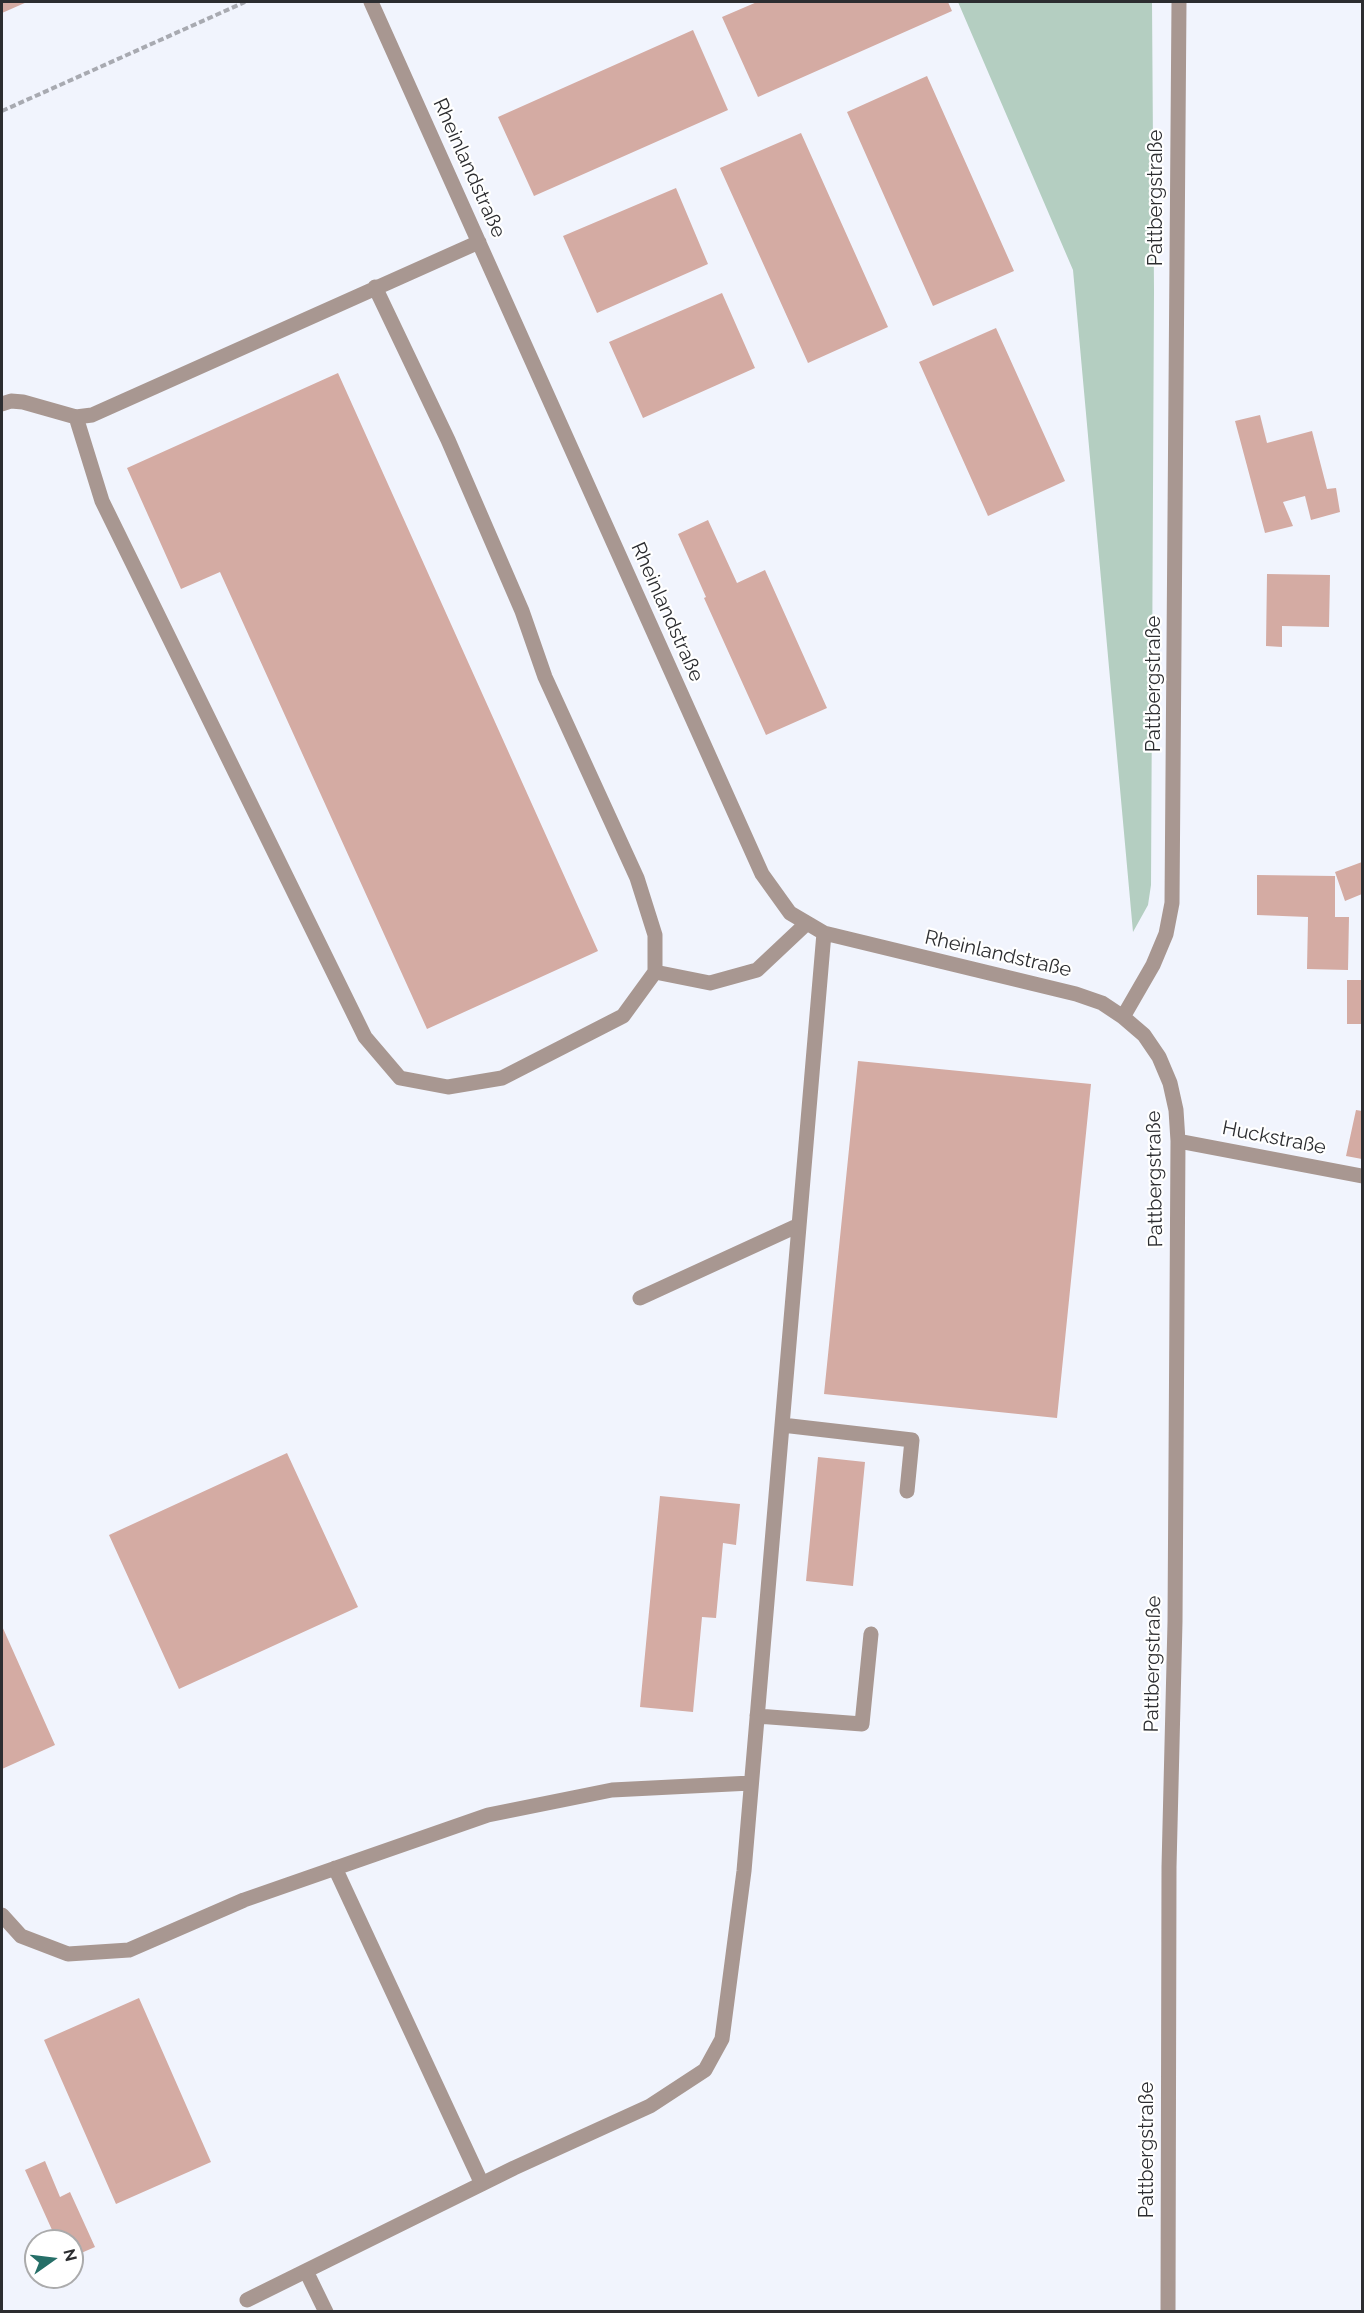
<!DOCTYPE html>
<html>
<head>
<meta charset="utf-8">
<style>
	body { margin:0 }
	#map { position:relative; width:1364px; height:2313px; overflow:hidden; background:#f1f4fd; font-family:Raleway,sans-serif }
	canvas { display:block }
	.frame { position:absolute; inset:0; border:3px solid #2c2d30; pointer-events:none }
	.north { position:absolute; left:24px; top:2229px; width:60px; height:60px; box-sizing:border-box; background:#fff; border:2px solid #ababac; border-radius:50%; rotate:76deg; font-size:16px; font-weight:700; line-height:24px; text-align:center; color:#2c2d30 }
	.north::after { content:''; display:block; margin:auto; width:21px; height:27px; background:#266f68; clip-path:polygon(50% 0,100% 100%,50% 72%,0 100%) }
</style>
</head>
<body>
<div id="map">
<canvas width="1364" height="2313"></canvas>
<div class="frame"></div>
<div class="north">N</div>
</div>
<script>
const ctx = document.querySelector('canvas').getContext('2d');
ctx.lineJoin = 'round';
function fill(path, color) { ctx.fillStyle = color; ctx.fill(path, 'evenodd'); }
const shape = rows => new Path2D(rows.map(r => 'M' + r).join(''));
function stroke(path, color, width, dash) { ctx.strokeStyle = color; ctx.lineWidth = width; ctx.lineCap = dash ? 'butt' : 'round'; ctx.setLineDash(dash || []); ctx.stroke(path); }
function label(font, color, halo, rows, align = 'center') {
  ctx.font = font + ' Raleway,sans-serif'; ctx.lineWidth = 4.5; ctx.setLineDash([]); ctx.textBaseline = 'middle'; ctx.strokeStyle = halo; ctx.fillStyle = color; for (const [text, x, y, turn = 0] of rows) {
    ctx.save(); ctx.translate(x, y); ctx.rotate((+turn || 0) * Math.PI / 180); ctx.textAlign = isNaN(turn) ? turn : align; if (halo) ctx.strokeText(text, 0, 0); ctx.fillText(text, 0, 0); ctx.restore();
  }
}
fill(shape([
	[958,2,1152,2,1154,291,1151,885,1148,905,1133,932,1073,270]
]), '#b4cec1');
fill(shape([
	[2,2,27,2,2,13],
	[757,2,948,2,952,11,758,97,722,17],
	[693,30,728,110,534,196,498,117],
	[927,76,1014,271,933,306,847,112],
	[801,133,888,327,808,363,720,168],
	[676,188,708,264,597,313,563,236],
	[722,293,755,368,643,418,609,342],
	[996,328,1065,481,988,516,919,362],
	[338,373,598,951,427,1029,220,572,181,589,127,468],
	[1260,415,1267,443,1312,431,1327,489,1336,488,1340,512,1311,520,1305,496,1283,502,1293,526,1265,533,1235,421],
	[708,520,737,583,765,570,827,708,766,735,704,598,706,597,678,534],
	[1267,574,1330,575,1329,627,1282,626,1282,647,1266,646],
	[1362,862,1362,894,1345,901,1335,872],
	[1257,875,1335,876,1335,917,1349,917,1348,970,1307,969,1308,917,1257,915],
	[1347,980,1362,980,1362,1024,1347,1024],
	[858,1061,1091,1084,1057,1418,824,1394],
	[1356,1110,1362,1111,1362,1159,1346,1156],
	[287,1453,358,1607,179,1689,109,1535],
	[818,1457,865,1462,853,1586,806,1581],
	[660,1496,740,1504,736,1545,723,1543,716,1618,702,1617,693,1712,640,1707],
	[2,1626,55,1745,2,1769],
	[139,1998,211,2162,116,2204,44,2040],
	[45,2161,60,2197,70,2192,95,2247,72,2257,72,2241,57,2241,25,2170]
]), '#d4aba3');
stroke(shape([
	[2,111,245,2]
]), '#a8aab1', 4, [6, 3]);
stroke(shape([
	[371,2,762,874,790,913,824,933,1076,994,1102,1003,1123,1017,1144,1035,1159,1057,1170,1083,1176,1110,1178,1141,1175,1622,1169,1867,1168,2312],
	[2,404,11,401,23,402,76,417,92,415,479,242],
	[76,417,102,501,365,1037,400,1078,448,1087,502,1078,623,1016,655,972,655,935,637,878,545,677,522,611,448,440,375,287],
	[655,972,710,983,757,970,807,923],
	[1123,1017,1153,965,1166,934,1172,903,1179,2],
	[1178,1141,1362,1176],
	[640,1298,799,1225],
	[782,1425,912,1440,907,1491],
	[757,1716,862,1724,871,1634],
	[335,1868,482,2184],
	[2,1915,21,1936,68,1954,129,1950,244,1900,488,1815,612,1790,751,1783],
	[306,2271,326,2312],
	[247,2300,514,2168,650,2106,705,2070,722,2039,744,1871,824,933]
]), '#a89791', 15);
label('20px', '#2c2d30', '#fff', [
	["Rheinlandstraße",469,168,66],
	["Pattbergstraße",1156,198,-90],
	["Rheinlandstraße",667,612,66],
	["Pattbergstraße",1154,684,-90],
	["Rheinlandstraße",998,954,13],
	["Huckstraße",1274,1138,11],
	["Pattbergstraße",1155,1179,-91],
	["Pattbergstraße",1153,1664,-89],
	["Pattbergstraße",1147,2150,-90]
]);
</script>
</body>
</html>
